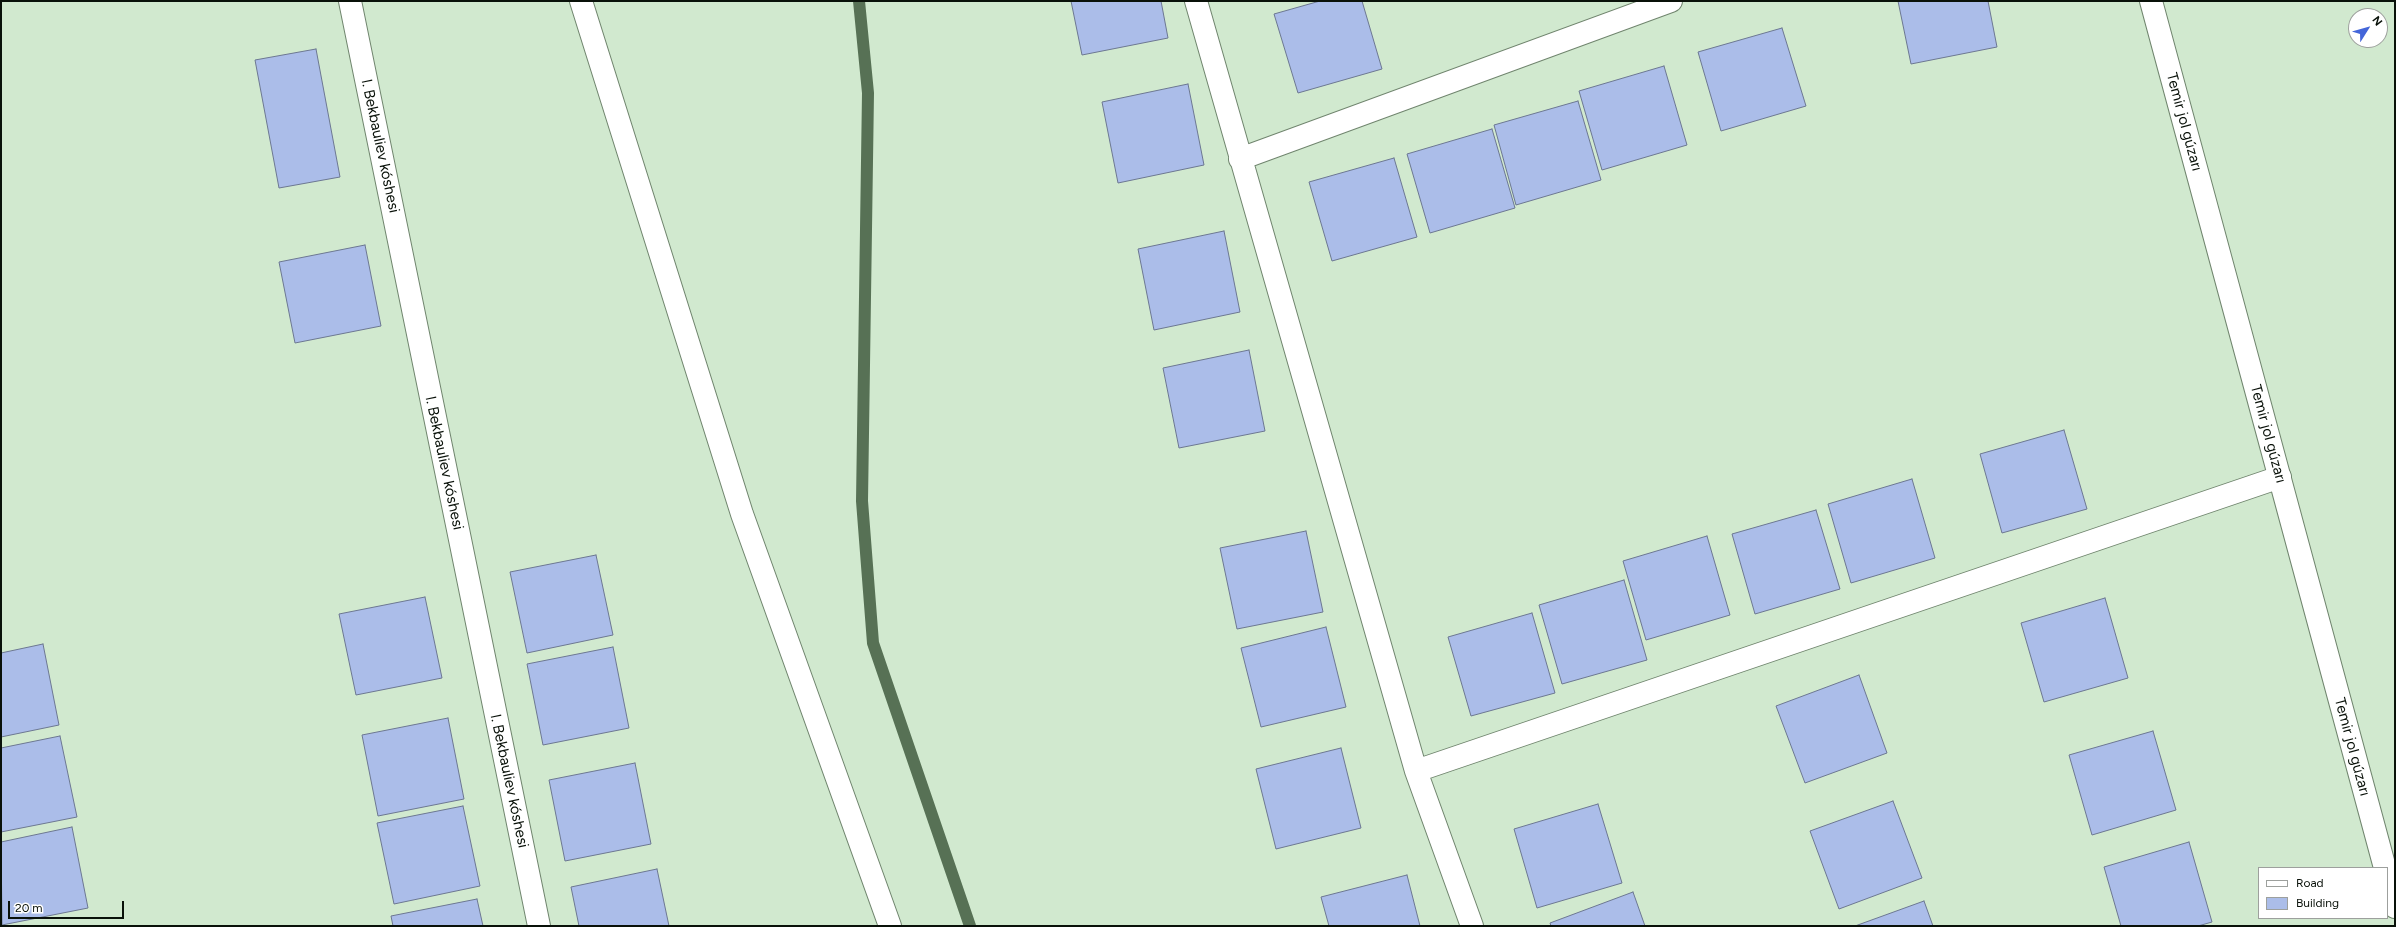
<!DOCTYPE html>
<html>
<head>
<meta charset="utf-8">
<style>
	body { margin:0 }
	#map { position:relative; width:2396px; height:927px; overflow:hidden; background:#d1e9cf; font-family:Figtree,sans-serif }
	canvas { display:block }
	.frame { position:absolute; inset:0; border:2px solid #091109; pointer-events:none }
	.legend { position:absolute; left:2258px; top:867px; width:130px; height:52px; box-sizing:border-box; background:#fff; border:1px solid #9da09d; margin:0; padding:5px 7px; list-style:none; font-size:12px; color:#091109 }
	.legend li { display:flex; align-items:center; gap:8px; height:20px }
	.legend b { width:20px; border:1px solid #9da09d }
	.north { position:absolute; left:2348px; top:8px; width:40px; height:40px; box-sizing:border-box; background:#fff; border:1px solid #9da09d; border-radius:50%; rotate:53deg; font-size:11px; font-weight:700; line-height:16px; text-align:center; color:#091109 }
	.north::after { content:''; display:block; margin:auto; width:14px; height:18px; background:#4466d9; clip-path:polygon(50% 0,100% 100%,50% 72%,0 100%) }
	.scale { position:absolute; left:8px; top:901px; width:116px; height:18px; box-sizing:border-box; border:2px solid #091109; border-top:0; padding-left:5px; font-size:12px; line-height:14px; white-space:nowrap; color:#091109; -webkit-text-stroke:3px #fff; paint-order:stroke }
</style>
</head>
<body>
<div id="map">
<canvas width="2396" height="927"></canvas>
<div class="frame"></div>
<ul class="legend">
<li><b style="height:5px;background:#fff"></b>Road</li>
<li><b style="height:11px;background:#abbde9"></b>Building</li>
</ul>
<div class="north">N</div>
<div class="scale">20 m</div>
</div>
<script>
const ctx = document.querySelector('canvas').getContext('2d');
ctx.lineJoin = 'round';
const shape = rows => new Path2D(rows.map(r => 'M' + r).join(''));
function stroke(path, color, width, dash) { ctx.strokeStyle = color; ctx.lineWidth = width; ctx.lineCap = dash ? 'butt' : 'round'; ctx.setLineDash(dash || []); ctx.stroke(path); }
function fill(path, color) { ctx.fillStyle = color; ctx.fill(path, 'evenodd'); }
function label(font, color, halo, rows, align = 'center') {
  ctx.font = font + ' Figtree,sans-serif'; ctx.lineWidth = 3.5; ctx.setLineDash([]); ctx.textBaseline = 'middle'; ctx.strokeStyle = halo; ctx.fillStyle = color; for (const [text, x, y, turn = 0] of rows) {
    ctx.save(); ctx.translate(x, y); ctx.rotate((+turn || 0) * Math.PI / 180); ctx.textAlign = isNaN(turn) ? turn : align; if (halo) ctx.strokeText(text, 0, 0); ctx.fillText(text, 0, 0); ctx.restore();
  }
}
stroke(shape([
	[859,1,868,93,862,501,873,643,970,926]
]), '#577155', 12);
const building = shape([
	[1071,1,1161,1,1168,38,1082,55,1071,1],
	[1320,1,1362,1,1382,69,1298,93,1274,14,1320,1],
	[1898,1,1988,1,1997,47,1911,64,1898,1],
	[1782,28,1806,106,1721,131,1698,52,1782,28],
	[316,49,340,177,279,188,255,60,316,49],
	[1664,66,1687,145,1602,170,1579,91,1664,66],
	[1188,84,1204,165,1118,183,1102,102,1188,84],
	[1578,101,1601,180,1516,205,1494,125,1578,101],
	[1492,129,1515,208,1430,233,1407,154,1492,129],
	[1394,158,1417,237,1332,261,1309,182,1394,158],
	[1224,231,1240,312,1154,330,1138,249,1224,231],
	[365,245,381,326,295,343,279,262,365,245],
	[1249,350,1265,431,1179,448,1163,368,1249,350],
	[2064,430,2087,509,2002,533,1980,454,2064,430],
	[1912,479,1935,558,1851,583,1828,504,1912,479],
	[1816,510,1840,589,1755,614,1732,534,1816,510],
	[1306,531,1323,612,1237,629,1220,548,1306,531],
	[1707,536,1730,615,1646,640,1623,561,1707,536],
	[596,555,613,635,527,653,510,572,596,555],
	[1624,580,1647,660,1562,684,1539,605,1624,580],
	[425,597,442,678,356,695,339,614,425,597],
	[2105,598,2128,678,2044,702,2021,623,2105,598],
	[1532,613,1555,693,1471,716,1448,637,1532,613],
	[1326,627,1346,707,1261,727,1241,648,1326,627],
	[43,644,59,725,1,737,1,653,43,644],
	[613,647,629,728,543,745,527,664,613,647],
	[1859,675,1887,753,1805,783,1776,706,1859,675],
	[448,718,464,799,378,816,362,735,448,718],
	[2153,731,2176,810,2092,835,2069,755,2153,731],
	[60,736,77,817,1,832,1,748,60,736],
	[1341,748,1361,828,1276,849,1256,769,1341,748],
	[635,763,651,844,565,861,549,780,635,763],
	[1893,801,1922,878,1839,909,1810,831,1893,801],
	[1598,804,1622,883,1537,908,1514,829,1598,804],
	[463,806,480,886,394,904,377,823,463,806],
	[72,827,88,908,2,925,1,842,72,827],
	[2189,842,2212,922,2198,926,2121,926,2104,867,2189,842],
	[657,869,669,926,579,926,571,887,657,869],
	[1407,875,1420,926,1329,926,1321,897,1407,875],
	[1633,892,1645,926,1551,926,1550,923,1633,892],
	[477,899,483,926,393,926,391,916,477,899],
	[1924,901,1933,926,1855,926,1924,901]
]);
fill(building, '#abbde9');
stroke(building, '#6c7791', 1);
const minor = shape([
	[350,1,539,926],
	[581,1,742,514,890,926],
	[1196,1,1416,771,1472,926],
	[1240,159,1671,1],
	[1416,771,2280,477]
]);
const tertiary = shape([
	[2151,1,2385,868],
	[2387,877,2395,907]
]);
stroke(minor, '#70856e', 24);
stroke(tertiary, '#70856e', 24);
stroke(minor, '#fff', 22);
stroke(tertiary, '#fff', 22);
label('15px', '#091109', '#fff', [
	["Temir jol gúzarı",2184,122,75],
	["I. Bekbauliev kóshesi",380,146,78],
	["Temir jol gúzarı",2268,434,75],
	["I. Bekbauliev kóshesi",444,463,78],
	["Temir jol gúzarı",2352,747,75],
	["I. Bekbauliev kóshesi",509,781,78]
]);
</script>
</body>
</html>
